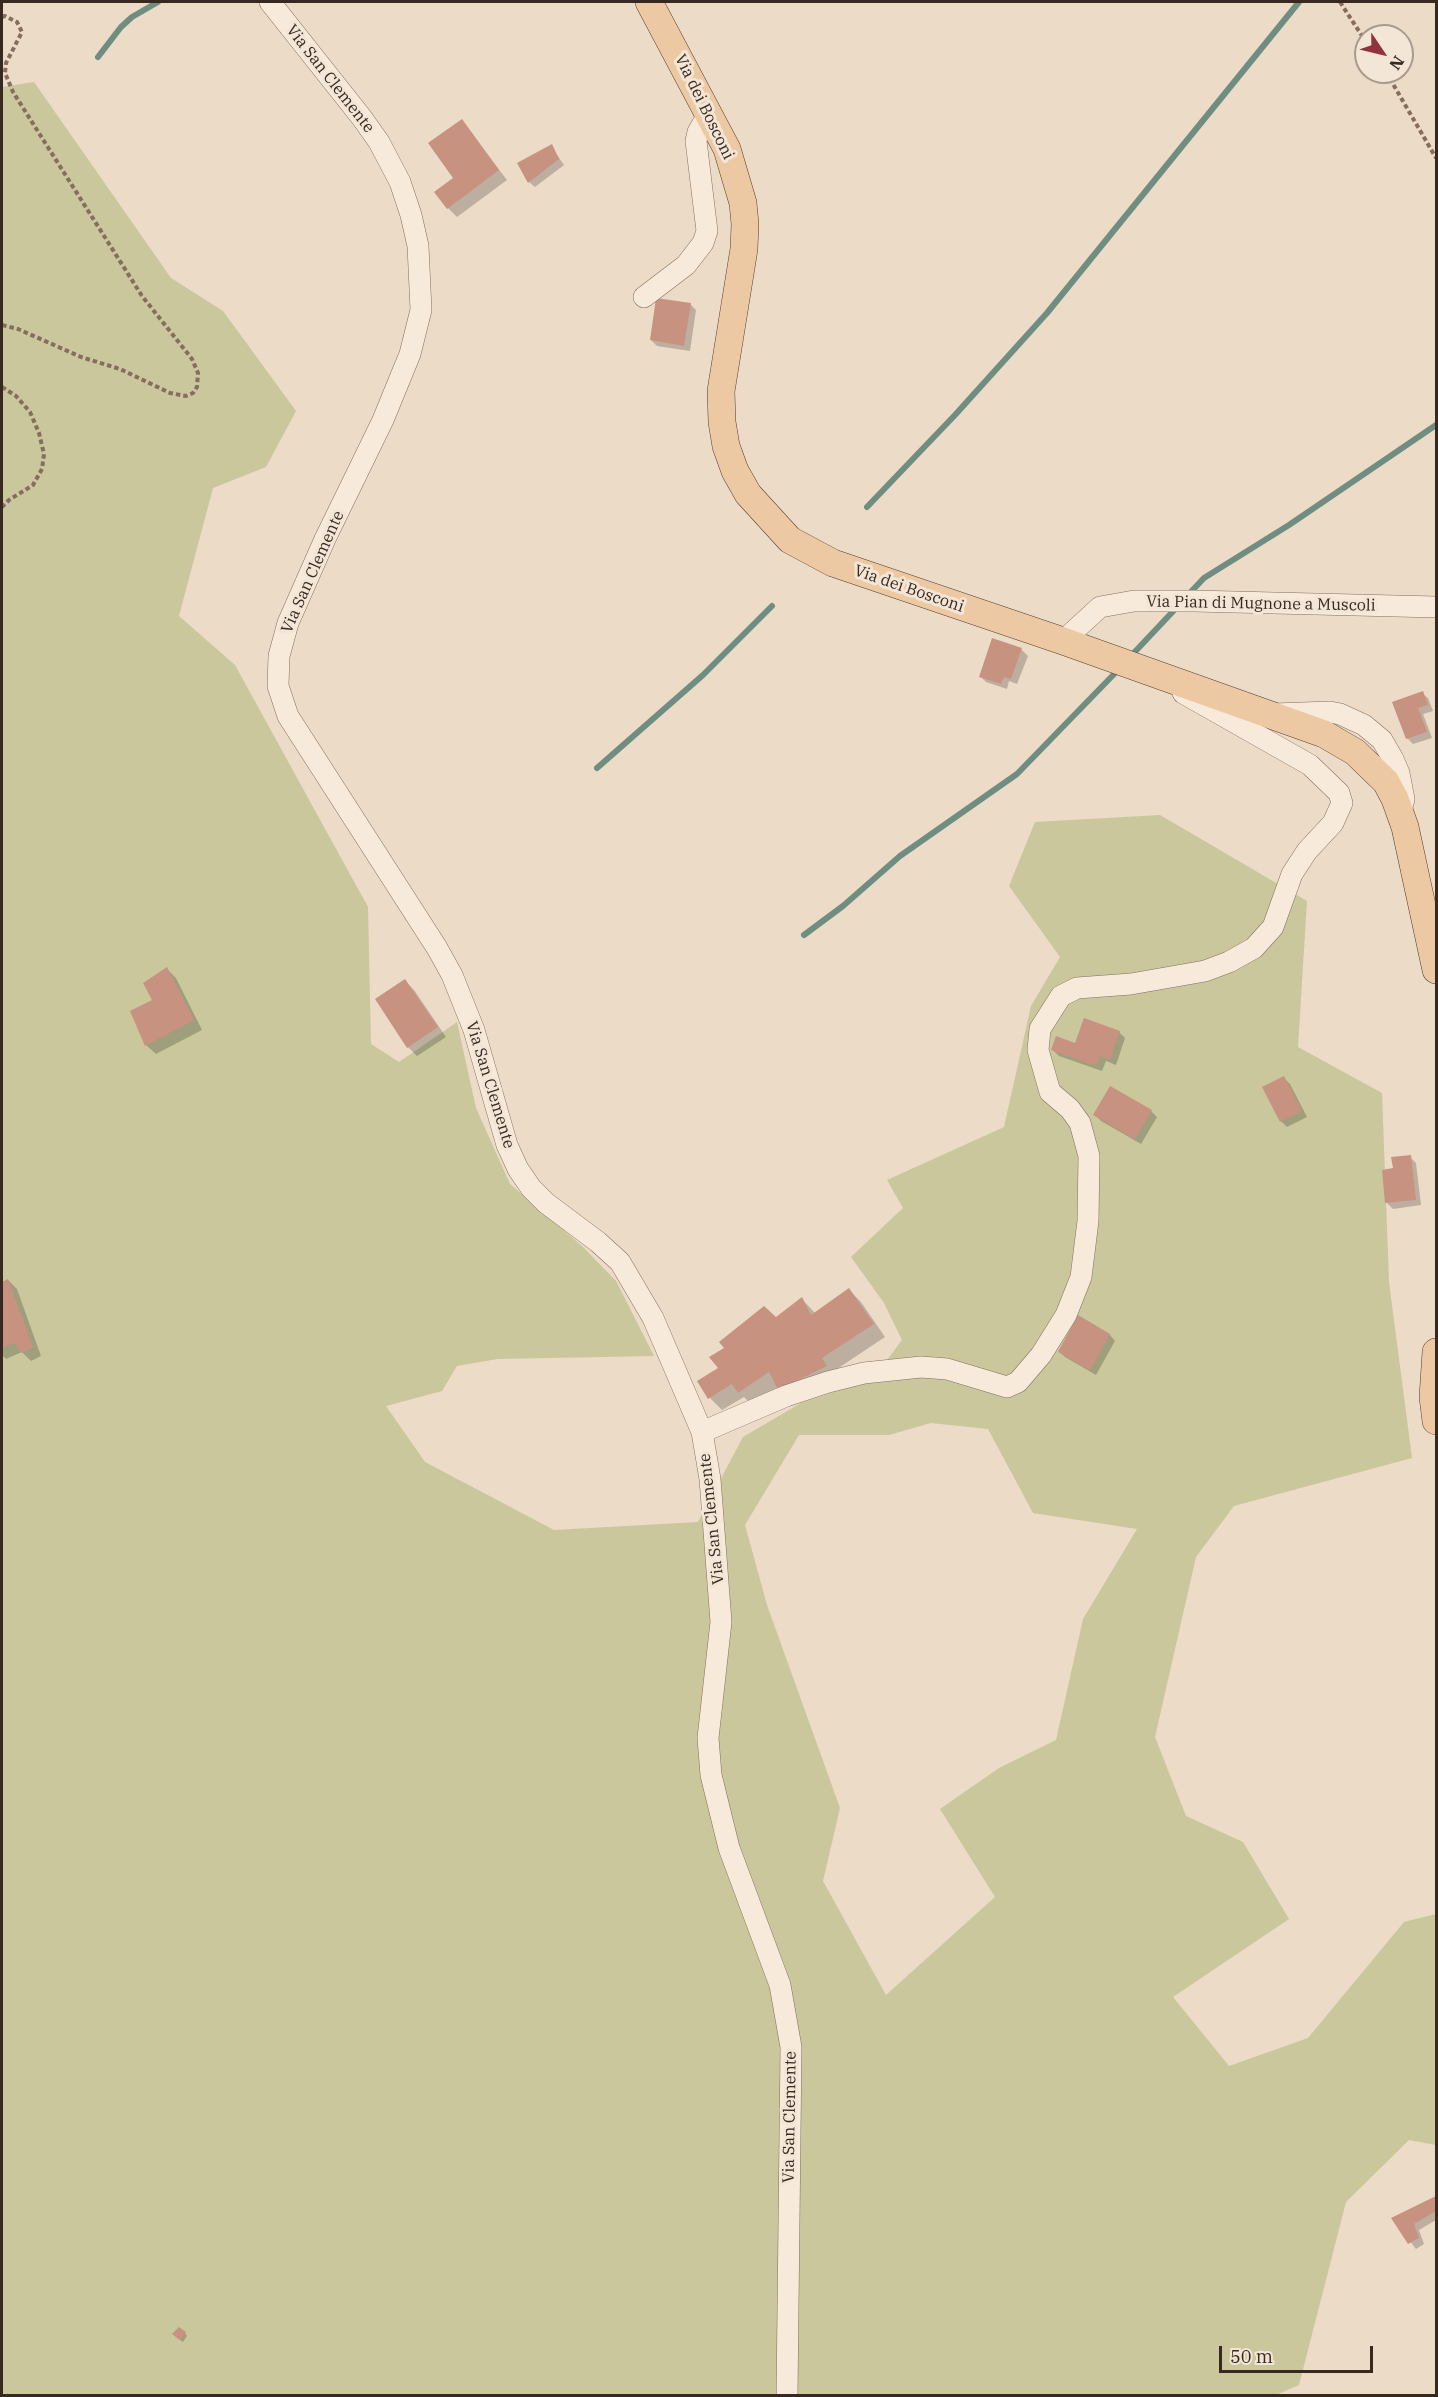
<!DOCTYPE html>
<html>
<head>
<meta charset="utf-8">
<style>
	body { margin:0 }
	#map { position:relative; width:1438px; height:2397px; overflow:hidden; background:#ecdbc7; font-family:"IBM Plex Serif",serif }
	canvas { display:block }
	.frame { position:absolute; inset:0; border:3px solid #372820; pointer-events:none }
	.north { position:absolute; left:1354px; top:24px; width:60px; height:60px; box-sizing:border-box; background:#f3e6d6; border:2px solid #a89a8d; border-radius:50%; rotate:125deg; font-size:16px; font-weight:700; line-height:24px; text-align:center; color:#372820 }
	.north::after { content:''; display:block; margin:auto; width:21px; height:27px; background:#913241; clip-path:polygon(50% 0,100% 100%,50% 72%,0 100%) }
	.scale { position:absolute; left:1219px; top:2346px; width:154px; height:27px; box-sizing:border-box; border:3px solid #372820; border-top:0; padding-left:8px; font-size:18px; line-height:21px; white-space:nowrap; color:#372820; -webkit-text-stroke:4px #f3e6d6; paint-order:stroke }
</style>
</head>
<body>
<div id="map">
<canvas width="1438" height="2397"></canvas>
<div class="frame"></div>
<div class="north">N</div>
<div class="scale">50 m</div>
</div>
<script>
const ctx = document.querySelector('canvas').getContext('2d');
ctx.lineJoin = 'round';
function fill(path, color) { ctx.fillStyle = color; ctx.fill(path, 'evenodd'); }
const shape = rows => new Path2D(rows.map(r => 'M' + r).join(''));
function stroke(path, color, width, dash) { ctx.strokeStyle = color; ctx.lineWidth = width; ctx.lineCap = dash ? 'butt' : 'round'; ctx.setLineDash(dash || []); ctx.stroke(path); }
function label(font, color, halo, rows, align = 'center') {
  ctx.font = font + ' "IBM Plex Serif",serif'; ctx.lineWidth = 6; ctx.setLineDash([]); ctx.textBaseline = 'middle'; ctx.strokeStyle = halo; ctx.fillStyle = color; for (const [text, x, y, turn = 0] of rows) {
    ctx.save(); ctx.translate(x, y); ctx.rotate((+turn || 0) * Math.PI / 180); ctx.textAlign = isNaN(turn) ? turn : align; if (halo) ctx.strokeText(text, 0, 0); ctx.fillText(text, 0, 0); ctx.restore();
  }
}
fill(shape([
	[34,82,171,278,223,311,296,411,266,467,213,488,179,616,235,665,368,907,371,1044,399,1062,457,1022,476,1108,510,1184,583,1247,616,1281,654,1356,497,1359,457,1366,442,1391,386,1406,425,1462,554,1530,698,1522,743,1437,801,1403,873,1379,902,1340,884,1303,851,1257,903,1208,887,1180,1004,1127,1031,1006,1060,957,1009,886,1035,822,1160,815,1307,901,1298,1047,1382,1093,1389,1282,1412,1458,1234,1506,1196,1557,1155,1737,1186,1816,1243,1842,1289,1919,1173,1997,1229,2066,1308,2038,1404,1922,1436,1914,1436,2145,1409,2140,1346,2202,1299,2385,1276,2395,2,2396,2,87],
	[931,1423,988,1429,1033,1513,1137,1529,1083,1619,1056,1740,999,1768,940,1809,995,1897,886,1995,823,1881,840,1808,767,1605,745,1525,799,1435,889,1435]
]), '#c9c79b');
fill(shape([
	[462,121,507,180,457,217,448,208,456,178],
	[551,146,564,165,535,187,529,182],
	[690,304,696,310,690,351,657,346,651,340],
	[993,640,1022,650,1028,656,1017,684,1009,681,1007,689,986,682,980,676],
	[1422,693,1428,698,1433,711,1423,714,1432,738,1413,744,1407,738],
	[167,969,176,978,202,1030,156,1054,146,1045,154,1001],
	[405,981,414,990,446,1037,417,1056,408,1047],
	[1119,1032,1125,1038,1116,1065,1106,1061,1102,1071,1059,1056,1053,1050],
	[1284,1078,1290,1084,1307,1117,1287,1127,1281,1121],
	[1151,1111,1157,1117,1141,1144,1101,1121,1095,1115],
	[1410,1157,1416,1163,1421,1205,1393,1209,1387,1203,1394,1170],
	[8,1280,17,1289,41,1356,31,1361,22,1352,6,1359,2,1355,2,1283],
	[849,1290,861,1302,885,1337,834,1371,838,1379,778,1387,751,1404,744,1397,722,1410,710,1398,720,1369,776,1319,802,1299,815,1313],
	[1079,1317,1110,1335,1115,1341,1096,1375,1065,1357,1059,1351],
	[1436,2198,1436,2220,1419,2230,1424,2244,1416,2249,1393,2219],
	[185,2333,187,2336,183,2342,176,2337]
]), '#0003');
stroke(shape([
	[98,57,121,27,132,17,158,2],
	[867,507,955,415,1047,313,1299,2],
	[1187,596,1204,578,1289,525,1436,425],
	[1130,657,1179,605],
	[597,768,703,675,772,606],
	[804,935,843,906,900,856,1017,774,1119,669]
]), '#6f8e81', 6);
fill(shape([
	[462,119,499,170,447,209,434,192,453,178,428,143],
	[552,144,559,159,528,183,517,163],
	[656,298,691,303,684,346,650,340],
	[992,638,1022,648,1011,679,1004,677,1001,684,979,677],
	[1423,691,1428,705,1418,708,1427,732,1406,739,1392,702],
	[167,967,194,1020,145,1046,130,1011,152,1000,143,983],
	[405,979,438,1027,407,1048,375,999],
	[1084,1018,1120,1031,1110,1060,1100,1056,1096,1066,1051,1050,1056,1036,1075,1043],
	[1284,1076,1302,1111,1280,1122,1262,1087],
	[1110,1086,1152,1110,1135,1139,1093,1115],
	[1411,1155,1416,1200,1385,1203,1382,1170,1393,1168,1391,1157],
	[8,1279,33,1347,21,1353,15,1343,2,1348,2,1282],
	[849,1288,874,1324,822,1358,827,1366,778,1390,769,1372,738,1393,732,1384,708,1399,697,1381,718,1368,709,1357,724,1348,719,1342,764,1306,776,1317,802,1297,811,1315],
	[1078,1315,1110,1334,1090,1370,1058,1352],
	[1436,2196,1436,2211,1414,2224,1419,2238,1408,2244,1391,2218],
	[179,2327,186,2332,180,2340,172,2334]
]), '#c7927f');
const minor = shape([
	[270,2,362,118,379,142,400,182,411,215,418,246,421,310,410,354,383,420,325,539,288,623,279,656,278,686,288,716,437,948,452,975,474,1030,507,1145,518,1169,531,1188,546,1203,598,1242,620,1262,653,1318,702,1432,710,1479,721,1622,708,1738,711,1775,729,1848,780,1985,791,2047,787,2396],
	[644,297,686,265,703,243,707,231,696,141,698,132,709,113],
	[1063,641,1100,607,1134,601,1194,601,1436,607],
	[1274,714,1330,712,1340,714,1364,725,1382,740,1393,759,1399,773,1404,799,1402,807],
	[702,1432,786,1396,828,1382,864,1373,921,1367,947,1369,1007,1387,1018,1382,1041,1355,1066,1315,1081,1277,1088,1221,1089,1156,1080,1123,1070,1109,1050,1092,1038,1050,1040,1029,1061,996,1077,988,1131,984,1205,971,1229,962,1254,948,1273,927,1292,874,1307,851,1333,823,1342,803,1339,793,1310,765,1183,693]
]);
const major = shape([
	[649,2,727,149,743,203,745,224,744,249,721,391,722,422,726,446,735,471,748,494,790,540,833,563,1063,641,1324,734,1355,752,1386,782,1395,799,1405,827,1436,970],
	[1436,1352,1433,1397,1436,1421]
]);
stroke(minor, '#866d5e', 22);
stroke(major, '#543c31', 28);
stroke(shape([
	[1340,2,1366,42],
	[2,17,5,16,17,22,22,32,6,63,5,73,13,92,142,296,192,359,198,373,197,387,193,393,186,396,170,393,120,369,81,357,18,329,2,325],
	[1386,72,1436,158],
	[2,387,16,396,30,412,39,433,44,454,42,469,33,485,9,500,2,507]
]), '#866d5e', 4, [4.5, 3]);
stroke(minor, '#f7eada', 21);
stroke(major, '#ecc9a2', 27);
label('16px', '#372820', '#f3e6d6', [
	["Via San Clemente",330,79,52],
	["Via dei Bosconi",704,107,64],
	["Via San Clemente",313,572,-66],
	["Via dei Bosconi",909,589,19],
	["Via Pian di Mugnone a Muscoli",1261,604,1],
	["Via San Clemente",490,1085,73],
	["Via San Clemente",712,1519,-96],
	["Via San Clemente",790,2117,-89]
]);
</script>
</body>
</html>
